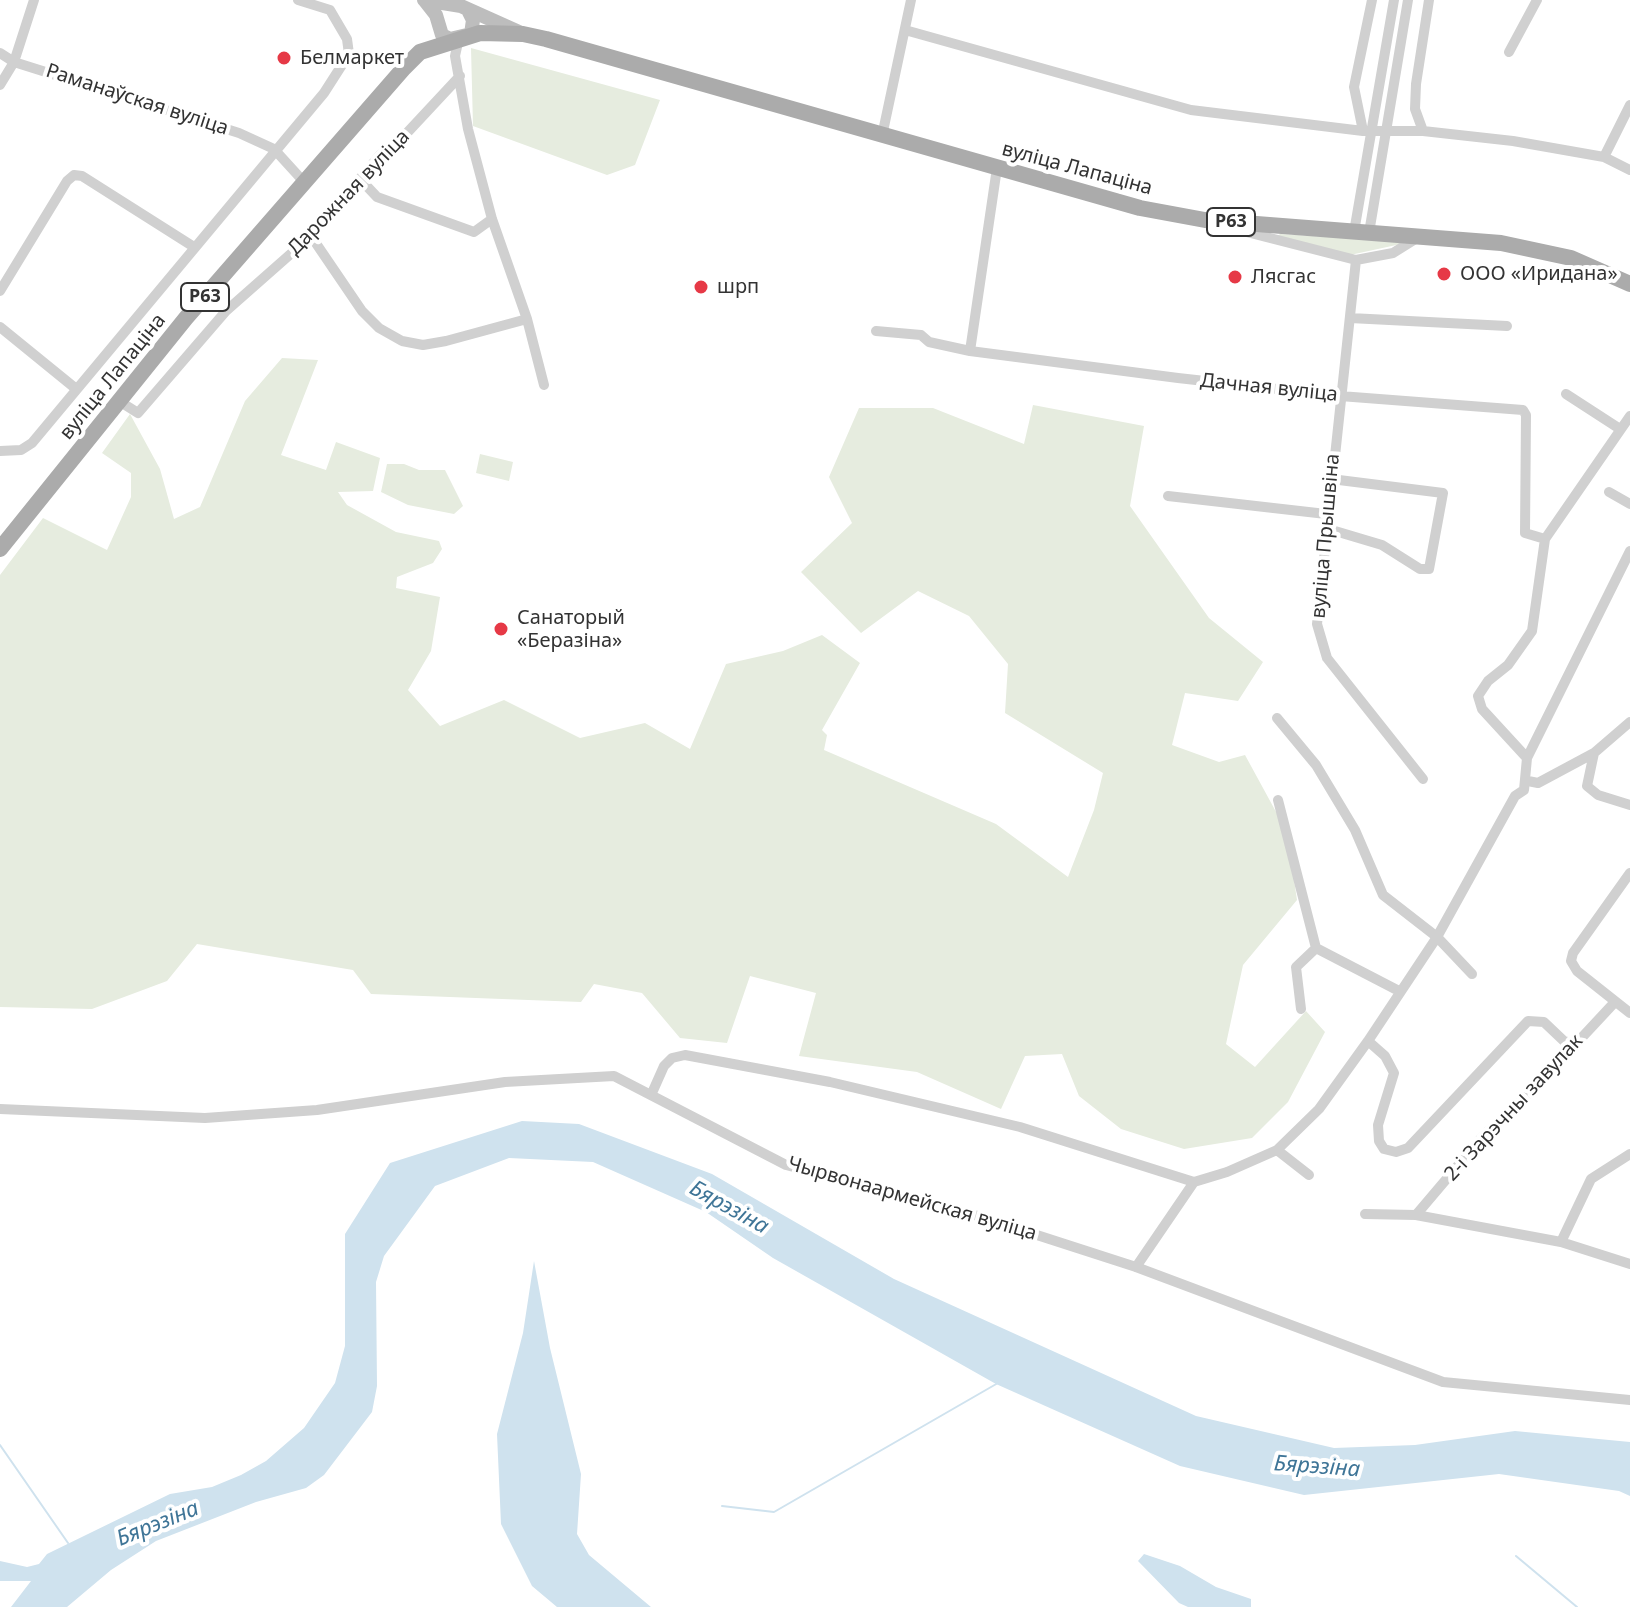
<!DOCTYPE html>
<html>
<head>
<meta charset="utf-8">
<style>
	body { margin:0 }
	canvas { display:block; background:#fff }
</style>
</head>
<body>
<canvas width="1630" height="1607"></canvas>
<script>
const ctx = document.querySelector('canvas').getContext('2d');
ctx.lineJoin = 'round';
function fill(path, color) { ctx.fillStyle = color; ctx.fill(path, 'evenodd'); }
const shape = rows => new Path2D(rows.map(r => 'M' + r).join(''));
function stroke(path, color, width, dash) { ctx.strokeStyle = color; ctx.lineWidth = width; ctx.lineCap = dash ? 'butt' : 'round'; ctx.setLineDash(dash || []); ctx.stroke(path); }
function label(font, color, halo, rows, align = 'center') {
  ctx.font = font + ' "Noto Sans",sans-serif'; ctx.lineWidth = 8; ctx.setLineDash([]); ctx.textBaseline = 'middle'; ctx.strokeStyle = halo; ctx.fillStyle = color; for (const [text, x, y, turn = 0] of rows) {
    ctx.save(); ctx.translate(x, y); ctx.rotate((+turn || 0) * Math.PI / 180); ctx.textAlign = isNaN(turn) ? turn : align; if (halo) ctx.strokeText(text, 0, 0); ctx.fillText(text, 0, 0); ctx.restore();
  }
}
fill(shape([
	[471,48,660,100,635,165,607,175,473,126],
	[1280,234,1396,241,1401,244,1350,255,1278,236],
	[282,358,318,360,281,455,326,470,336,442,380,458,373,491,338,492,347,505,396,532,439,541,442,549,433,563,397,577,396,588,440,597,431,651,408,690,440,726,504,700,580,738,645,723,690,749,726,664,783,651,822,635,860,663,822,730,827,735,824,750,996,824,1068,877,1094,810,1103,773,1005,713,1008,664,969,616,918,591,861,633,801,572,852,523,829,477,859,408,933,408,1024,444,1033,405,1144,426,1130,506,1209,618,1263,662,1238,701,1185,693,1172,745,1219,762,1245,755,1287,832,1297,900,1243,965,1226,1044,1255,1067,1306,1011,1325,1032,1288,1102,1252,1138,1184,1149,1121,1129,1079,1096,1062,1054,1025,1056,1001,1109,917,1072,799,1056,816,993,750,976,727,1043,680,1038,642,993,594,984,581,1002,371,994,353,970,197,944,167,981,92,1009,0,1007,0,575,43,518,107,550,131,497,131,473,102,453,130,414,160,469,174,519,200,507,245,401],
	[480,454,513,462,509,481,476,473],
	[387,464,404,464,419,470,445,470,463,506,454,514,408,505,381,492]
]), '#e6ecdf');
fill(shape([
	[522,1121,579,1124,712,1174,894,1279,1196,1416,1334,1448,1415,1445,1515,1431,1630,1442,1630,1496,1619,1491,1499,1474,1304,1495,1180,1466,996,1384,773,1258,706,1212,593,1162,509,1158,435,1186,384,1256,376,1282,377,1386,372,1412,324,1475,306,1488,256,1502,156,1541,111,1570,67,1607,11,1607,31,1581,0,1581,0,1561,27,1567,39,1564,47,1554,170,1494,212,1487,241,1475,266,1461,304,1428,335,1383,345,1346,345,1234,390,1163],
	[534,1261,550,1348,581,1474,577,1534,589,1555,651,1607,557,1607,532,1586,501,1524,497,1434,523,1333],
	[1144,1554,1180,1566,1216,1587,1251,1599,1251,1607,1188,1607,1179,1603,1138,1561]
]), '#cfe2ee');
stroke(shape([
	[0,1445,68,1543],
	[722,1506,774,1512,998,1383],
	[1516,1556,1577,1607]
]), '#cfe2ee', 2);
stroke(shape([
	[905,30,1191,110,1363,131,1423,131,1513,141,1604,157,1630,170],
	[459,38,455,56,468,129,492,219,527,319,544,385],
	[1509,52,1537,0],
	[0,53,14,62,239,133,274,149,304,182],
	[0,85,14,62,34,0],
	[1363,131,1354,87,1372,0],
	[1423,131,1415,109,1416,84,1429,0],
	[882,136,911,0],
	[1604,157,1630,105],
	[361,180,377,197,474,232,492,219],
	[1227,227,1356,260,1393,253,1417,238],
	[1354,232,1394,0],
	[1369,233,1408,0],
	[311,236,362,311,379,328,402,341,423,345,446,341,527,319],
	[1356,260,1317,624,1327,658,1423,779],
	[0,291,67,181,74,175,82,176,194,247],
	[1350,318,1507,326],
	[0,327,75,388],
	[876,331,921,335,929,342,970,351,1178,378,1340,396,1523,410,1526,415,1525,533,1545,539],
	[970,351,997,168],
	[1566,394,1620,429],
	[119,401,138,413,226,311,311,236,380,155,405,135,460,76],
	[0,451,21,450,32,443,324,93,349,54,347,39,330,10,298,0],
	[1609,492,1630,504],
	[1168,496,1326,514],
	[1325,528,1382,545,1420,569,1429,569,1443,493,1331,479],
	[1277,718,1316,765,1355,830,1383,895,1437,937,1472,974],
	[1594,753,1587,786,1598,795,1630,805],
	[1527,758,1482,709,1478,696,1488,681,1508,665,1532,631,1545,539,1630,416],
	[1528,781,1538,783,1594,753,1630,722],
	[1278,800,1316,948],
	[1630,873,1573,953,1571,961,1577,971,1630,1013],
	[1301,1009,1296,967,1316,948,1399,991],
	[1368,1041,1385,1056,1394,1073,1378,1125,1379,1141,1384,1149,1396,1152,1408,1148,1528,1021,1544,1022,1564,1041,1572,1043,1580,1039],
	[652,1093,664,1066,672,1058,685,1055,830,1082,1020,1127,1194,1182],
	[0,1109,205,1118,317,1110,505,1082,614,1076,786,1165,978,1216,1136,1267,1443,1382,1630,1400],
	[1277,1150,1309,1175],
	[1365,1214,1416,1215,1561,1242,1630,1264],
	[1416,1215,1483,1136,1533,1090,1614,1003],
	[1561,1242,1591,1179,1630,1154],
	[1136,1267,1194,1182,1227,1172,1277,1150,1319,1109,1368,1041,1437,937,1515,796,1524,790,1527,758,1630,551]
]), '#d0d0d0', 10);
stroke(shape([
	[424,0,461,6,521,33],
	[425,1,436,15,442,35,450,39,471,34,473,20,469,12]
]), '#bdbdbd', 14);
stroke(shape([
	[0,549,186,318,404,68,420,52,480,33,523,34,546,39,1140,208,1205,220,1501,243,1571,258,1630,284]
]), '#ababab', 16);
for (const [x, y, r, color] of [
	[284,58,8,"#e63946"],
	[1444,274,8,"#e63946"],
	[1235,277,8,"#e63946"],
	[701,287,8,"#e63946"],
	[501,629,8,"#e63946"]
]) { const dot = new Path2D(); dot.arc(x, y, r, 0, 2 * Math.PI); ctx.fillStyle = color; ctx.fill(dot); stroke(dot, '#fff', 3); }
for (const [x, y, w] of [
	[1231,222,48],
	[205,297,48]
]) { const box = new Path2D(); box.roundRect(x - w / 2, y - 14, w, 28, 6); ctx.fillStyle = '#fff'; ctx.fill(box); stroke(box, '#333', 2); }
label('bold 18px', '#333', null, [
	["Р63",1231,222],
	["Р63",205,297]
]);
label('20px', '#333', '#fff', [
	["Белмаркет",300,58],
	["ООО «Иридана»",1460,274],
	["Лясгас",1251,277],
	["шрп",717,287],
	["Санаторый",517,618],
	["«Беразіна»",517,641]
], 'left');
label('20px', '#333', '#fff', [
	["Раманаўская вуліца",137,100,18],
	["вуліца Лапаціна",1077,169,15],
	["Дарожная вуліца",349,193,-46],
	["вуліца Лапаціна",113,377,-51],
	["Дачная вуліца",1269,388,6],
	["вуліца Прышвіна",1326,536,-85],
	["2-і Зарэчны завулак",1514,1108,-47],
	["Чырвонаармейская вуліца",912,1199,16]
]);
label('italic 22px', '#3f7597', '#fff', [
	["Бярэзіна",729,1208,29],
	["Бярэзіна",1317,1467,4],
	["Бярэзіна",158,1524,-22]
]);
</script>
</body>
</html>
